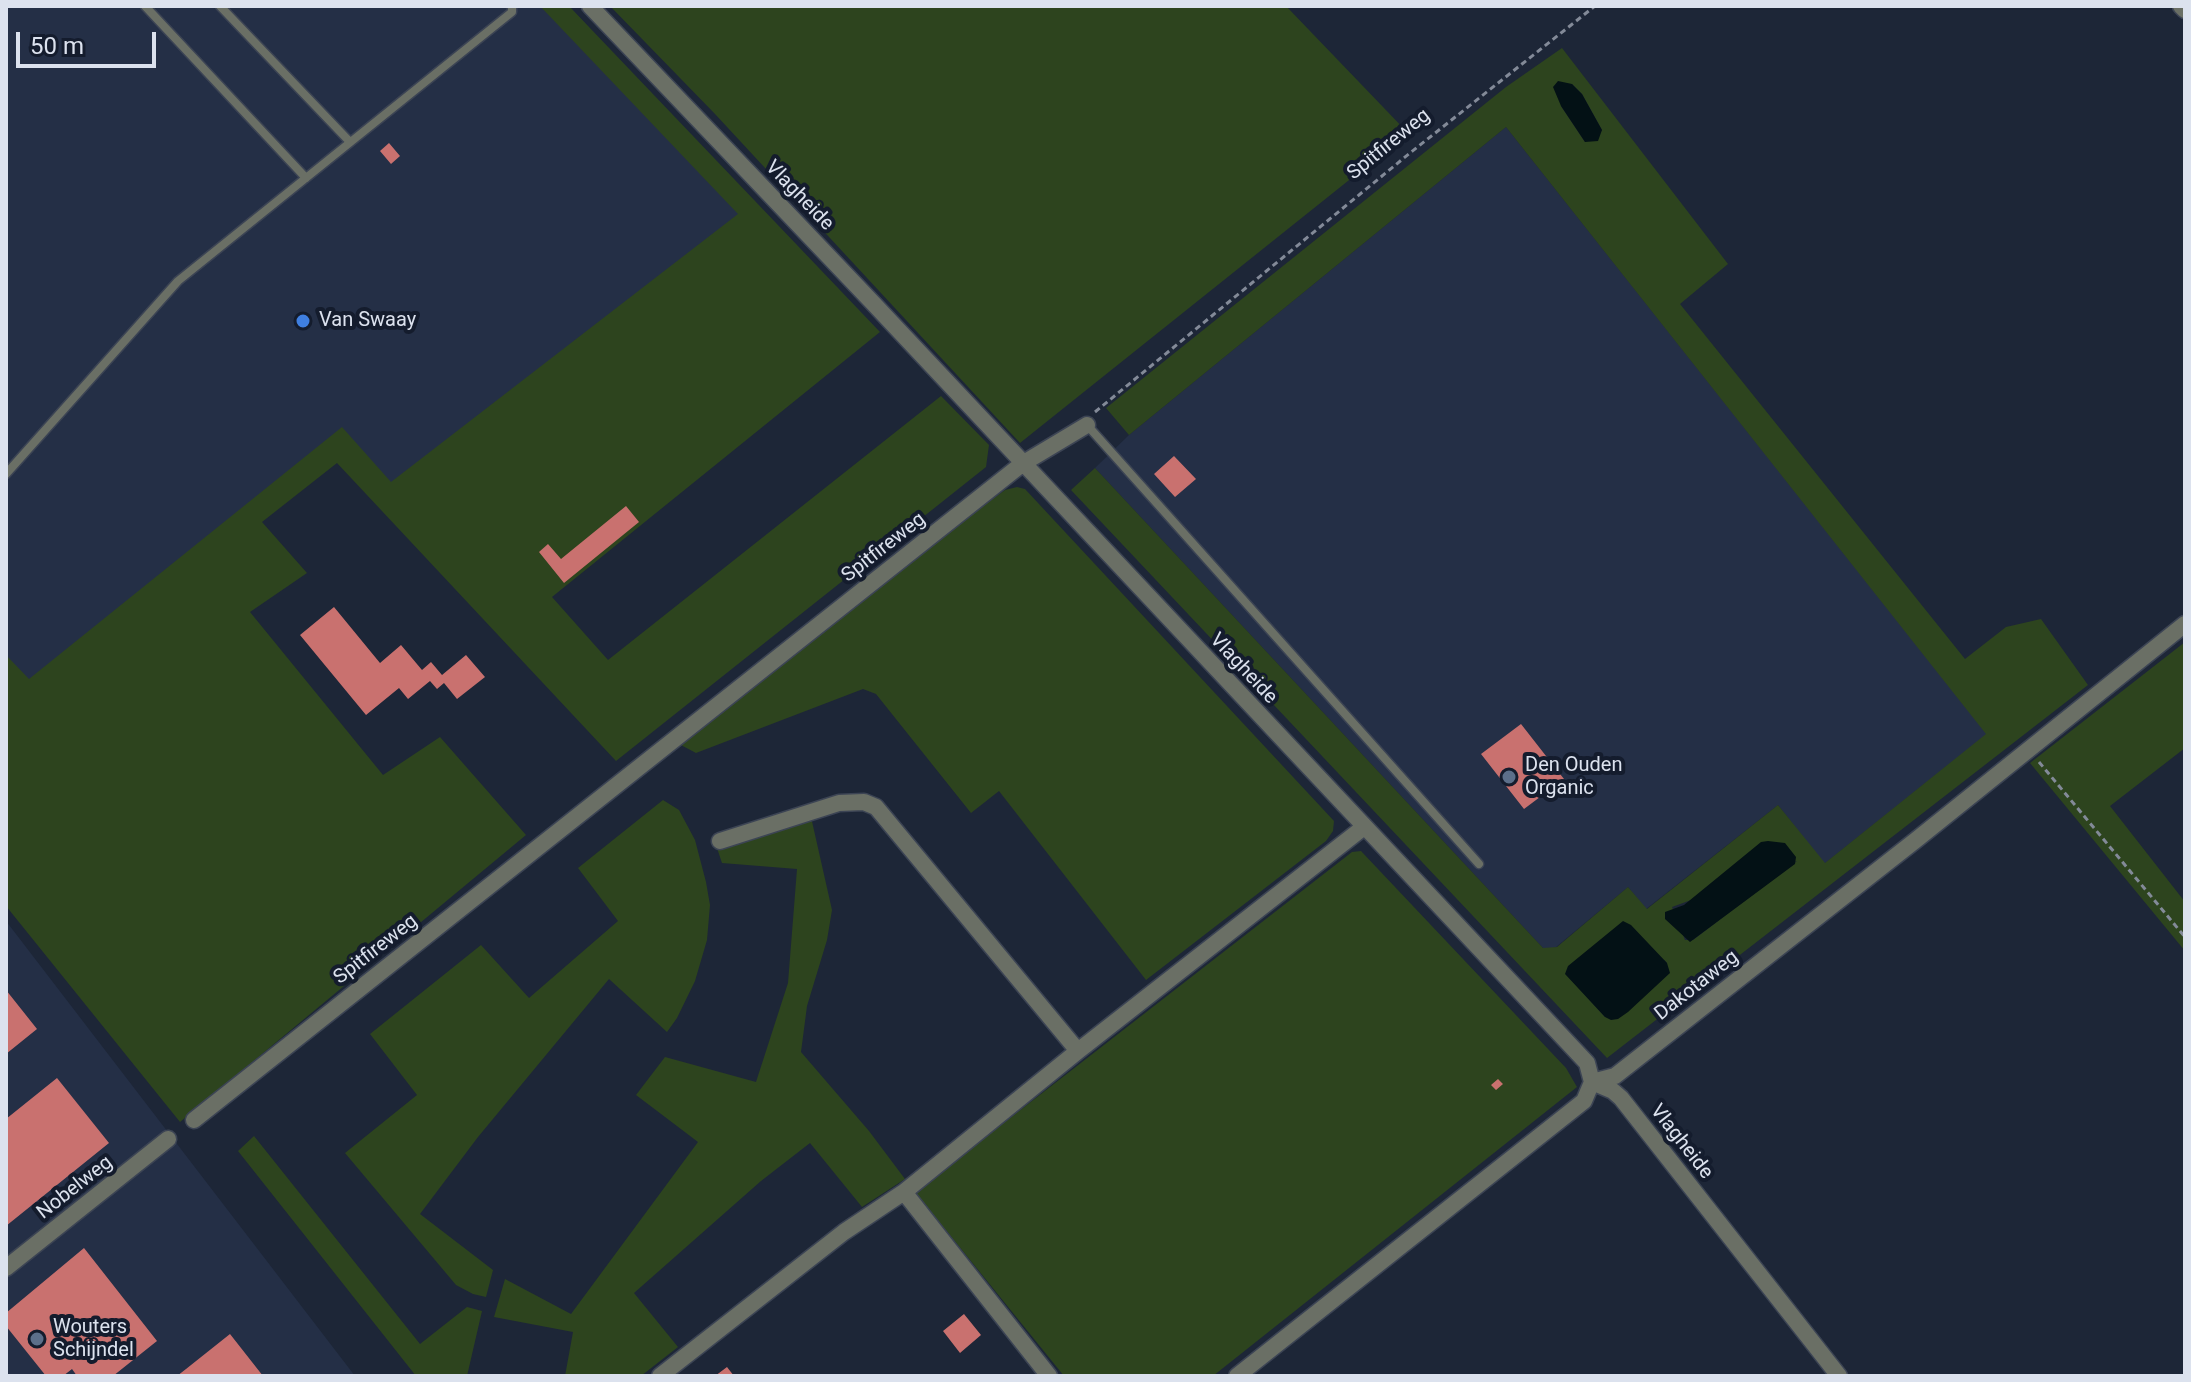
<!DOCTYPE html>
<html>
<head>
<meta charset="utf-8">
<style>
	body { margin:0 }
	#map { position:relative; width:2191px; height:1382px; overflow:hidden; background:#1d2637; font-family:Roboto,sans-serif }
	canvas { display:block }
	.frame { position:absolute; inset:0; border:8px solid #dce2ee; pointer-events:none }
	.scale { position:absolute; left:16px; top:32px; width:140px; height:36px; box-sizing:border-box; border:4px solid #dce2ee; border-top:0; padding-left:10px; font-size:24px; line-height:28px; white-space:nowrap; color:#dce2ee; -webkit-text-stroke:6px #141c2d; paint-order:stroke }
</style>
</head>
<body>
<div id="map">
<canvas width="2191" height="1382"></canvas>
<div class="frame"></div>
<div class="scale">50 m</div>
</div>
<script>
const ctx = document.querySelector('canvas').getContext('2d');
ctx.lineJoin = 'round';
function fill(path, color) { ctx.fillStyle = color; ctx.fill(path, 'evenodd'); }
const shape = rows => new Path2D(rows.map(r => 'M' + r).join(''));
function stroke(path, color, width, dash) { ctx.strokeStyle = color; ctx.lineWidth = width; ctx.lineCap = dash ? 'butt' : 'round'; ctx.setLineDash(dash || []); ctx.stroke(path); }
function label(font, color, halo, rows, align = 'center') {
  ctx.font = font + ' Roboto,sans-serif'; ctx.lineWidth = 8; ctx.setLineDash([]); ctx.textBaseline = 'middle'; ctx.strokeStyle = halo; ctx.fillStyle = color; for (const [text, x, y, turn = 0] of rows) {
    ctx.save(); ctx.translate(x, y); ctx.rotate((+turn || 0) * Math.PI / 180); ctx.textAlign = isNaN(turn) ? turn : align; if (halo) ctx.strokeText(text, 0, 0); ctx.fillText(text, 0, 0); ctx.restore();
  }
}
fill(shape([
	[6,6,569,6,759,212,388,497,338,444,24,690,6,676],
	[1506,127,1987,734,1824,864,1778,805,1646,909,1628,887,1556,947,1550,949,1543,948,1095,468,1129,435],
	[6,921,355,1376,6,1376]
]), '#242f46');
fill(shape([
	[540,6,569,6,880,332,552,597,608,660,941,396,989,445,986,467,616,761,337,463,262,522,307,573,250,612,383,775,440,737,526,835,180,1122,6,906,6,655,29,679,342,427,391,482,738,214],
	[610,6,1286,6,1408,133,1020,443,715,114],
	[1562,48,1728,264,1680,304,1965,659,2006,627,2041,619,2088,685,1607,1058,1071,490,1095,468,1543,948,1557,947,1628,887,1647,909,1778,805,1825,863,1986,734,1506,127,1129,435,1106,408,1506,87],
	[1572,84,1582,94,1602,130,1585,142,1561,106],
	[1797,861,1693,940,1685,940,1672,907],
	[1664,960,1667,963,1605,1017,1566,974],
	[1017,487,1025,489,1334,821,1333,831,1326,841,1146,980,999,791,971,813,876,694,863,689,696,753,679,744,987,503,1005,490],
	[2185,642,2185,748,2110,806,2185,902,2185,951,2030,763],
	[663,800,679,810,695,840,706,882,710,905,707,940,695,981,677,1018,667,1032,609,979,478,1137,420,1214,493,1270,486,1297,473,1294,456,1285,345,1153,417,1095,370,1034,481,945,529,998,618,921,578,868],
	[811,817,832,910,827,940,807,1006,801,1052,869,1131,905,1179,862,1207,810,1143,761,1181,634,1293,678,1347,641,1376,565,1376,573,1332,494,1317,505,1279,571,1314,698,1142,636,1095,665,1057,756,1082,788,983,797,869,722,863,717,848],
	[1361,851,1566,1068,1577,1087,1213,1376,1064,1376,915,1192,1352,852],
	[254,1136,420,1344,467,1307,482,1311,467,1376,416,1376,238,1151]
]), '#2d441e');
fill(shape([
	[1558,81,1572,84,1582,94,1602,130,1598,141,1585,142,1561,106,1553,87],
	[1768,841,1785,843,1796,857,1795,864,1690,942,1665,919,1665,912,1684,905,1761,842],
	[1623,921,1631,925,1667,963,1670,973,1628,1012,1618,1019,1611,1020,1605,1017,1565,974,1568,966]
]), '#031115');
fill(shape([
	[389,143,400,156,391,164,380,151],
	[1174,456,1196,479,1175,497,1154,474],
	[626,506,639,522,564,583,539,552,548,544,561,559],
	[334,607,380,663,401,645,422,670,431,662,442,675,466,655,485,677,457,699,444,683,437,689,430,681,408,699,399,688,366,715,300,635],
	[1521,724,1564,779,1524,809,1481,754],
	[6,990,37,1029,6,1054],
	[57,1078,109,1143,6,1226,6,1119],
	[1498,1079,1503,1084,1496,1090,1491,1085],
	[84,1248,157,1341,113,1376,77,1376,72,1369,63,1376,46,1376,6,1326,6,1313],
	[964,1314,981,1335,960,1353,943,1331],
	[230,1334,263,1376,177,1376,186,1369],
	[727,1367,734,1376,715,1376]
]), '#c9716f');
const service = shape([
	[145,6,306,178],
	[220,6,350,142],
	[1087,425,1479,864],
	[6,474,178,281,512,12,512,6]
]);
const minor = shape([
	[590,6,873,303,1587,1063,1592,1082,1584,1101,1237,1376],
	[2181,6,2185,10],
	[720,841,839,803,864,802,876,807,1078,1051],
	[1592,1082,1615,1076,1916,840,2185,624],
	[1592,1082,1613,1091,1621,1098,1839,1376],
	[194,1120,1022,464,1087,425],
	[904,1192,1078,1051,1364,827],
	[6,1268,168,1139],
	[660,1376,844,1232,904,1192,1049,1376]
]);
stroke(service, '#3c4454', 11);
stroke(minor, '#3c4454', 19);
stroke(shape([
	[1095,412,1410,153,1595,6],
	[2039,762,2185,937]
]), '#838a98', 3, [6, 4]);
stroke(service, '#6a6f65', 8);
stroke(minor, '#6a6f65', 16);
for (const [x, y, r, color] of [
	[303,321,8,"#3f7fe0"],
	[1509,777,8,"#5c6f8a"],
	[37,1339,8,"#5c6f8a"]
]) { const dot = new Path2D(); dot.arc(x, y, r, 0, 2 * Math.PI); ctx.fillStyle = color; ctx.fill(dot); stroke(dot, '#141c2d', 3); }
label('20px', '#dce2ee', '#141c2d', [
	["Spitfireweg",1389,145,-39],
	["Vlagheide",799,196,46],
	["Spitfireweg",884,548,-38],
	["Vlagheide",1243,669,47],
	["Spitfireweg",376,950,-38],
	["Dakotaweg",1697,986,-38],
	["Vlagheide",1681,1142,52],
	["Nobelweg",75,1188,-38]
]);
label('20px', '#dce2ee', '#141c2d', [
	["Van Swaay",319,321],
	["Den Ouden",1525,766],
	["Organic",1525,789],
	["Wouters",53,1328],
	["Schijndel",53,1351]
], 'left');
</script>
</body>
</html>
